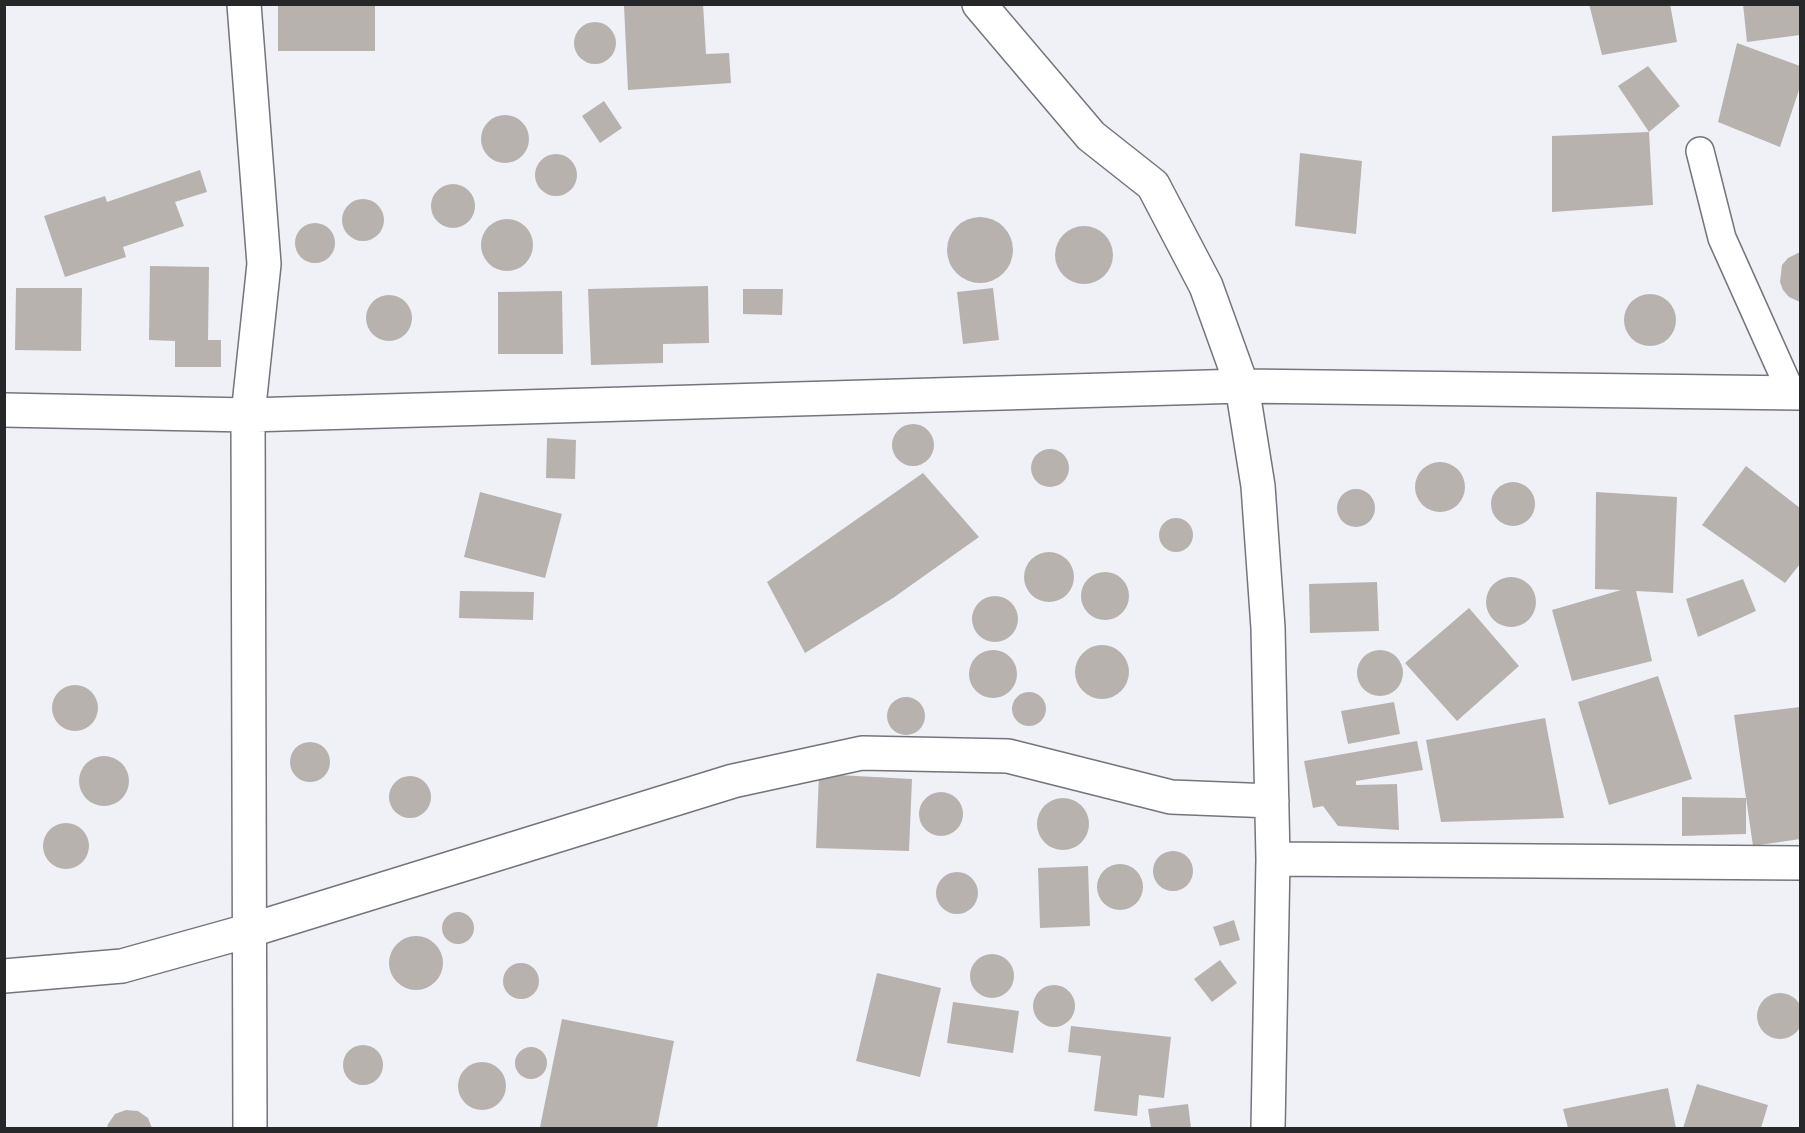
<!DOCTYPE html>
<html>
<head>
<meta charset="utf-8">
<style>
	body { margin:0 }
	#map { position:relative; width:1805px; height:1133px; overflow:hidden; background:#eff1f7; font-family:"Open Sans",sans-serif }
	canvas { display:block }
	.frame { position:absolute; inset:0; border:6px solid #262729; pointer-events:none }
</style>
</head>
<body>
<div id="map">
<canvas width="1805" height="1133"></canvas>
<div class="frame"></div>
</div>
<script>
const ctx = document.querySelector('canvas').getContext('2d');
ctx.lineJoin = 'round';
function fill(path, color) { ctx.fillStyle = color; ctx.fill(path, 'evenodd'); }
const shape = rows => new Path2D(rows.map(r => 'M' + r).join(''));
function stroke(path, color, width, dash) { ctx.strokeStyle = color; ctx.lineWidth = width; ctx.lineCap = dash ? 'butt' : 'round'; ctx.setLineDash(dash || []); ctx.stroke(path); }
fill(shape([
	[278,4,375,4,375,51,278,51],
	[642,4,703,4,706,54,729,53,731,83,628,90,624,6],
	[1589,4,1670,4,1677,42,1602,55],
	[1743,4,1800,4,1800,35,1747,42],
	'574 43a21 21 0 1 1 42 0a21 21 0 1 1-42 0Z',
	[1737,43,1800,66,1800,87,1780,147,1718,122],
	[1648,66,1680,106,1649,132,1618,86],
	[604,101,622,128,600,143,582,116],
	'481 139a24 24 0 1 1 48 0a24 24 0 1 1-48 0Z',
	[1649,132,1653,205,1552,212,1552,136],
	[1300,153,1362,161,1356,234,1295,226],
	'535 175a21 21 0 1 1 42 0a21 21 0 1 1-42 0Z',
	[200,170,207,192,175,202,184,226,123,247,126,257,65,277,44,216,105,196,107,202],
	'431 206a22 22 0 1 1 44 0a22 22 0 1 1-44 0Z',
	'342 220a21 21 0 1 1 42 0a21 21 0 1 1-42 0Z',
	'947 250a33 33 0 1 1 66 0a33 33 0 1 1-66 0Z',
	'481 245a26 26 0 1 1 52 0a26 26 0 1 1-52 0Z',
	'295 243a20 20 0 1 1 40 0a20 20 0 1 1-40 0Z',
	'1055 255a29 29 0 1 1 58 0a29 29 0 1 1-58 0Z',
	[1800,252,1800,302,1789,297,1783,290,1780,282,1782,265,1788,258],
	[150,266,209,267,208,340,221,340,221,367,175,367,175,341,149,340],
	[708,286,709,343,663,344,663,363,591,365,588,289],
	[16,288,82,288,81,351,15,350],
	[993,288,999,340,963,344,957,292],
	[743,289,783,289,782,315,743,314],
	[562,291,563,354,498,354,498,292],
	'1624 320a26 26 0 1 1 52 0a26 26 0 1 1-52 0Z',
	'366 318a23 23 0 1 1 46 0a23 23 0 1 1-46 0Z',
	'892 445a21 21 0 1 1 42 0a21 21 0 1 1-42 0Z',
	[547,438,576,440,575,479,546,478],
	'1031 468a19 19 0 1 1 38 0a19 19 0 1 1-38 0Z',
	'1415 487a25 25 0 1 1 50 0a25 25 0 1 1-50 0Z',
	[1746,466,1800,508,1800,564,1785,583,1702,525],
	[923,473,979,537,893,598,805,653,767,582],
	'1491 504a22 22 0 1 1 44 0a22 22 0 1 1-44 0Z',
	'1337 508a19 19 0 1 1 38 0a19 19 0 1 1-38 0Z',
	[480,492,562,514,545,578,464,557],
	[1596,492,1677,497,1673,593,1636,591,1652,661,1572,681,1552,610,1621,590,1595,589],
	'1159 535a17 17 0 1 1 34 0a17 17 0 1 1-34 0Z',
	'1024 577a25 25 0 1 1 50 0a25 25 0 1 1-50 0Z',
	'1081 596a24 24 0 1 1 48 0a24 24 0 1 1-48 0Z',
	'1486 602a25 25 0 1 1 50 0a25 25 0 1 1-50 0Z',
	[1743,579,1756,611,1698,637,1686,599],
	[1377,582,1379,631,1310,633,1309,584],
	[460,591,534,592,533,620,459,618],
	'972 619a23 23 0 1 1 46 0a23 23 0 1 1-46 0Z',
	[1469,608,1519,666,1457,721,1405,663],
	'1075 672a27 27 0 1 1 54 0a27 27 0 1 1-54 0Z',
	'1357 673a23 23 0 1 1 46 0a23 23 0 1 1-46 0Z',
	'969 674a24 24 0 1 1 48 0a24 24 0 1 1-48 0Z',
	[1658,676,1692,779,1609,805,1578,702],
	'52 708a23 23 0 1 1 46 0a23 23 0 1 1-46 0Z',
	'1012 709a17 17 0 1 1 34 0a17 17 0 1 1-34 0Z',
	'887 716a19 19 0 1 1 38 0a19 19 0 1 1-38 0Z',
	[1394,702,1400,734,1348,744,1341,711],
	[1800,707,1800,839,1753,846,1734,715],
	[1545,718,1564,818,1441,822,1426,740],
	[1417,741,1423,770,1356,781,1356,785,1397,784,1399,830,1338,826,1323,806,1313,808,1304,761],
	'290 762a20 20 0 1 1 40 0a20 20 0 1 1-40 0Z',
	'79 781a25 25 0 1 1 50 0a25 25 0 1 1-50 0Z',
	[819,774,912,779,909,851,816,848],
	'389 797a21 21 0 1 1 42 0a21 21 0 1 1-42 0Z',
	'919 814a22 22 0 1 1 44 0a22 22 0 1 1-44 0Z',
	[1682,797,1746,798,1746,834,1682,836],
	'1037 824a26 26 0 1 1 52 0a26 26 0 1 1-52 0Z',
	'43 846a23 23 0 1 1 46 0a23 23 0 1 1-46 0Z',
	'1153 871a20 20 0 1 1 40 0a20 20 0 1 1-40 0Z',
	'1097 887a23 23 0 1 1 46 0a23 23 0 1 1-46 0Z',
	[1088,866,1090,926,1040,928,1038,868],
	'936 893a21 21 0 1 1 42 0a21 21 0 1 1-42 0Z',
	'442 928a16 16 0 1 1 32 0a16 16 0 1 1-32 0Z',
	[1234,920,1240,940,1220,946,1213,927],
	'389 963a27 27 0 1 1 54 0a27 27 0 1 1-54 0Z',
	'970 976a22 22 0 1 1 44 0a22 22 0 1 1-44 0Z',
	[1220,960,1237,983,1212,1002,1194,979],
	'503 981a18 18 0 1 1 36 0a18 18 0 1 1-36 0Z',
	[877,973,941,988,920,1077,856,1061],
	'1033 1006a21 21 0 1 1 42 0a21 21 0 1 1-42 0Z',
	'1757 1016a23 23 0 1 1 46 0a23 23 0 1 1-46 0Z',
	[953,1002,1019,1011,1013,1053,947,1043],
	[562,1019,674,1041,657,1128,540,1127],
	[1071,1026,1171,1037,1164,1098,1139,1095,1137,1116,1094,1111,1101,1056,1068,1052],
	'343 1065a20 20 0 1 1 40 0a20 20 0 1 1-40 0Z',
	'515 1063a16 16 0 1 1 32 0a16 16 0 1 1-32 0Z',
	'458 1086a24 24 0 1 1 48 0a24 24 0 1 1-48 0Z',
	[1697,1084,1768,1105,1761,1128,1683,1128],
	[1668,1088,1676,1128,1568,1128,1563,1109],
	[1188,1104,1191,1128,1151,1128,1148,1109],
	[126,1110,138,1111,148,1118,152,1128,107,1128,108,1124,115,1114]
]), '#b7b2ae');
const lane = shape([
	[1700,151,1722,238,1791,392]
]);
const street = shape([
	[244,4,264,264,248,415,250,1128],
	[979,4,1091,136,1153,185,1206,286,1242,386,1258,486,1268,628,1273,859,1268,1128],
	[4,410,248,415,1242,386,1800,393],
	[1273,859,1800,863],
	[4,976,122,966,251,930,733,781,862,753,1008,756,1171,797,1272,801]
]);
stroke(lane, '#73757a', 30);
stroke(street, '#73757a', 36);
stroke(lane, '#fff', 27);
stroke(street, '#fff', 33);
</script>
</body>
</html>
